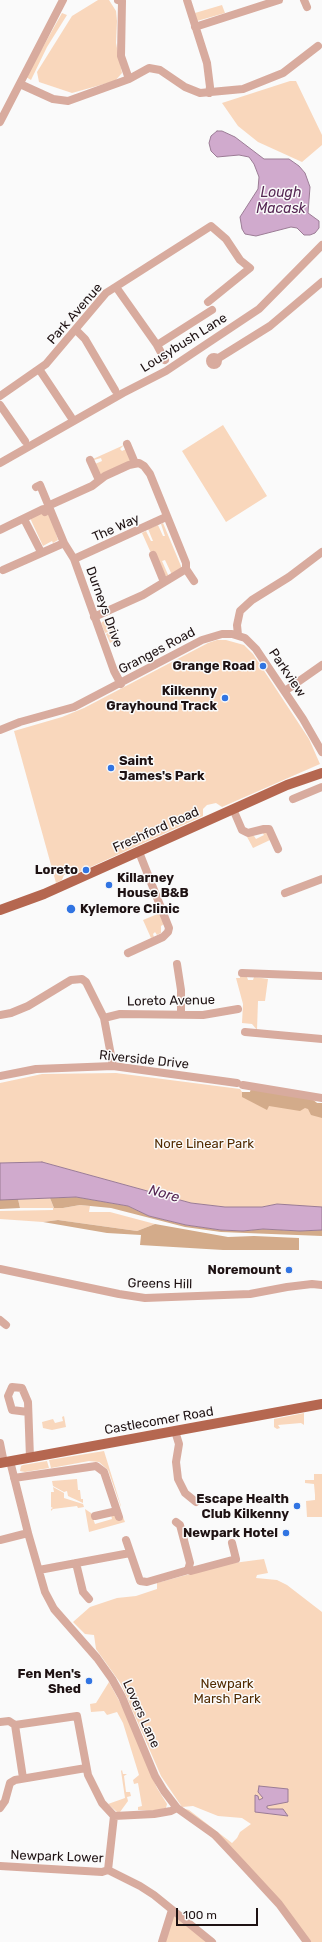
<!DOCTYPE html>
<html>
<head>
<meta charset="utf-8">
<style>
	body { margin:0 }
	#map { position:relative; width:322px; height:1942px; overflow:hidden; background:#fafafa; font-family:Rubik,sans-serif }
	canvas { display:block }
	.scale { position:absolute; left:176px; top:1908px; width:82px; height:18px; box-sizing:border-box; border:2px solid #1e1213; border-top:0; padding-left:5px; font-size:12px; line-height:14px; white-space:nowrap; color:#1e1213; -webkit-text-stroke:3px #fafafa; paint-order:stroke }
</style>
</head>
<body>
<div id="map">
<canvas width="322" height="1942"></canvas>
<div class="scale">100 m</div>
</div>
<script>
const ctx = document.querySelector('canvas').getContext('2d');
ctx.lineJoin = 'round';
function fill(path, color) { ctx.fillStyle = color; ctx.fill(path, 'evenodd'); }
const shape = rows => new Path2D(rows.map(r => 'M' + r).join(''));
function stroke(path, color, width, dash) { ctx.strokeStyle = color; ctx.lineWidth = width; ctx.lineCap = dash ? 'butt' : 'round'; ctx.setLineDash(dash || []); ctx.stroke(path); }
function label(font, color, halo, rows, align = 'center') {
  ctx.font = font + ' Rubik,sans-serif'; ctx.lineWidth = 3; ctx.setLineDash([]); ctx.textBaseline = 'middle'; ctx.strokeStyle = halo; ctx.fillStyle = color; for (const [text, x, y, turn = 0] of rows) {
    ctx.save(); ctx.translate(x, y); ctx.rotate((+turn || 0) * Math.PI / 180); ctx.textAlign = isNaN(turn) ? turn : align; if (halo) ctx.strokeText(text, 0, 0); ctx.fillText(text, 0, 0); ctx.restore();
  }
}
fill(shape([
	[98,0,109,0,116,11,117,21,116,43,122,73,115,81,72,93,39,82,37,72,72,16],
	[222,5,225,13,197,21,195,13],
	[62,13,67,15,47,47,31,80,26,77],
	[290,81,296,81,322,135,322,145,302,162,258,142,238,126,222,103],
	[223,425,267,496,226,522,182,451],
	[124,445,120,449,122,451,126,449,132,462,100,475,95,464,102,461,101,458,94,460,93,459],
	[49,512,58,540,53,543,52,541,43,546,30,518,39,514],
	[163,523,181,566,181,569,172,575,165,560,162,561,169,577,167,578,151,553,142,533,146,531,151,541,153,541,148,529,158,525,163,536,165,536,161,524],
	[107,618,118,638,110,643,106,634,110,632,108,628,106,628,108,632,105,633,101,623],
	[217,640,226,640,244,645,253,654,309,739,320,764,222,807,216,803,207,805,203,809,203,816,73,875,68,873,64,875,62,880,56,883,14,731,62,717,84,708,208,643],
	[267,831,270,840,253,848,246,835,254,836,256,839,264,835,262,832],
	[160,913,164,924,161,926,161,933,157,935,155,932,153,934,154,937,151,938,143,920],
	[240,976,247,977,248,980,253,980,254,977,268,979,265,1001,258,1001,257,1030,252,1024,242,1023,243,1004,236,978,240,978],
	[116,1073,240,1089,242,1092,250,1092,251,1089,312,1099,317,1103,322,1103,322,1208,277,1204,262,1207,225,1207,191,1203,42,1162,0,1163,0,1083,42,1074],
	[50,1198,54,1208,63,1208,80,1205,90,1206,89,1212,110,1212,155,1224,137,1231,58,1220,43,1222,0,1219,0,1211,53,1210,53,1208,20,1208,18,1199],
	[304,1413,304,1425,301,1423,278,1425,280,1428,277,1429,274,1427,274,1419],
	[64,1416,66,1427,52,1430,43,1428,42,1422,53,1419,55,1423,63,1421,62,1417],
	[104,1451,121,1506,121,1507,108,1470,99,1462,89,1461,51,1468,49,1460],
	[47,1461,49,1468,25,1472,20,1471,21,1466,23,1465],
	[314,1474,322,1474,322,1517,307,1517,306,1501,315,1500,315,1495,314,1484,305,1483,305,1480,314,1480],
	[77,1479,78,1490,80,1490,81,1499,83,1499,83,1503,68,1496,67,1491,64,1492,53,1486,52,1481],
	[53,1487,64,1493,64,1498,83,1504,84,1507,78,1508,77,1506,53,1509,51,1511,51,1509,53,1508,51,1507,51,1492,54,1492],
	[85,1509,91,1513,95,1524,112,1519,111,1515,116,1514,117,1518,123,1517,125,1522,89,1532],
	[264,1559,268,1573,257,1575,256,1578,277,1580,287,1585,322,1612,322,1942,310,1942,294,1919,182,1808,189,1810,232,1843,237,1838,240,1832,251,1824,242,1818,218,1816,193,1806,182,1807,161,1776,121,1684,96,1649,94,1635,85,1634,73,1622,90,1607,117,1598,136,1596,157,1589,157,1583,226,1564],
	[109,1682,123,1708,157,1788,167,1804,166,1808,154,1811,138,1810,138,1807,142,1806,138,1783,134,1784,133,1780,139,1775,123,1723,117,1712,107,1715,104,1711,91,1712,90,1704,96,1703],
	[122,1770,123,1774,127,1774,124,1776,126,1792,130,1792,131,1796,127,1797,128,1801,120,1812,117,1812,108,1804,125,1798,121,1771],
	[172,1915,209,1942,164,1942]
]), '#f9d7bc');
fill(shape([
	[251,1089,312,1099,317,1103,322,1103,322,1118,311,1115,308,1109,305,1108,300,1111,269,1106,267,1110,242,1097,242,1092,250,1092],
	[76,1197,128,1206,149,1216,186,1225,221,1230,243,1231,263,1229,300,1231,322,1230,322,1236,221,1232,185,1227,111,1208,80,1205,63,1208,54,1208,50,1198],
	[18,1199,20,1208,0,1209,0,1200],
	[58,1220,137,1231,155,1224,228,1237,254,1236,299,1238,299,1250,223,1250,140,1245,141,1235,107,1233,43,1222]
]), '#d3ab8a');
const water = shape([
	[217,131,222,131,235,137,264,159,289,159,299,166,305,173,310,187,308,213,319,221,319,228,315,233,310,235,304,235,297,228,291,227,256,236,245,234,242,229,240,217,258,189,259,177,254,164,249,157,239,155,217,157,211,151,209,143,211,136,217,131],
	[42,1162,191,1203,225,1207,262,1207,277,1204,322,1207,322,1230,300,1231,263,1229,243,1231,221,1230,186,1225,149,1216,128,1206,76,1197,0,1200,0,1163,42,1162],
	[259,1786,288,1789,288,1802,267,1806,267,1808,269,1809,283,1809,288,1816,255,1812,255,1795,258,1796,259,1800,263,1798,258,1792,259,1786]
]);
fill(water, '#d0aacd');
stroke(water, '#9b7c95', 1);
stroke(shape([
	[118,0,122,1,121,56,129,79],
	[187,0,207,63,210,87,209,93],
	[304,0,307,7],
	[195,27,279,0],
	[20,84,53,99,68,101,129,79,149,68,160,70,185,87,200,93,243,89,283,73,318,46],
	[0,122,63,0],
	[116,287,157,345,165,360],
	[76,330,85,339,115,390],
	[157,345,212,310],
	'210 361a4 4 0 1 1 8 0a4 4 0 1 1-8 0Z',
	[217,359,270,326,322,282],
	[39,369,71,417],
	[0,396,46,364,106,293,211,226,226,239,240,260,250,268,208,302],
	[0,405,25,441],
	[127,444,135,463],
	[90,460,99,480],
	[0,463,123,393,166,371,259,309,322,245],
	[36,487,40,485,64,543,74,559,114,671,121,684],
	[50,505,92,486,105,476,129,465,139,463,144,466,150,474,186,563,186,569,194,581],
	[24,519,41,552],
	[0,530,43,509,45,512],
	[153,555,164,582],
	[74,559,166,517],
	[3,570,64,543],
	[94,617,143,595,186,569],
	[238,635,237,625,240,611,252,600,289,577,322,552],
	[285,691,322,665],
	[0,730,20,722,74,707,202,640,222,634,232,634,245,638,256,649,303,719,322,752],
	[293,799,322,787],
	[233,809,242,830,248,833,264,829,269,829,278,849],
	[285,893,322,879],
	[128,953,163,937,168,932,169,928,139,852],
	[177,964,181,990,181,1014],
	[242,973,322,976],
	[0,1015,11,1013,28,1006,71,980,82,979,86,982,104,1018,113,1066],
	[104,1018,120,1014,203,1015,238,1009],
	[245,1032,322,1039],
	[0,1076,36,1069,113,1066,237,1083],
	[243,1085,322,1098],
	[0,1269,119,1294,145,1298,250,1294,287,1287,312,1284,322,1285],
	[0,1320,6,1325],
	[28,1412,12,1410,8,1396,12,1387,22,1388,28,1402,30,1458],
	[175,1431,179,1444,176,1462,178,1479,185,1493,196,1502,201,1497],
	[0,1443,4,1463],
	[10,1461,28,1533,45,1592,54,1609,97,1658,112,1679,122,1697,155,1776,164,1791,177,1808,215,1835,243,1865,279,1904,307,1942],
	[14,1478,96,1466,104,1472,119,1517],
	[95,1516,117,1511],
	[0,1540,28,1533],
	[126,1540,140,1581,147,1582,185,1571,188,1570,190,1563,180,1525,176,1522],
	[76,1563,83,1592,89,1599],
	[39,1570,130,1553],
	[188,1570,191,1571,236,1559,232,1543],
	[0,1722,9,1721,15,1725],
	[23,1778,15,1725,77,1716,88,1775,102,1803,114,1816,154,1814,171,1811,177,1808],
	[0,1808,5,1801,10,1783,15,1780,86,1768],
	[0,1866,102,1872,108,1870,140,1886,154,1895,212,1942],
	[108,1870,114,1816],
	[162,1942,172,1910]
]), '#d8ab9e', 8);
stroke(shape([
	[0,910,44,894,287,785,322,773],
	[0,1463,322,1404]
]), '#b56750', 10);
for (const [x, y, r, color] of [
	[263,666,4,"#3174e2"],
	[225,698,4,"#3174e2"],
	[111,768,4,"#3174e2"],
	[86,870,4,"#3174e2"],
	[109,885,4,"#3174e2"],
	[71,909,5,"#3174e2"],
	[289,1270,4,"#3174e2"],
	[297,1506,4,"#3174e2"],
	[286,1533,4,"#3174e2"],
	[89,1681,4,"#3174e2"]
]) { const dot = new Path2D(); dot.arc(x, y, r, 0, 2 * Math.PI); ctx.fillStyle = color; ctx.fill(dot); stroke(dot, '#fafafa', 1.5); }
label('13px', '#1e1213', '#fafafa', [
	["Park Avenue",75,314,-49],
	["Lousybush Lane",184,343,-32],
	["The Way",116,528,-24],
	["Durneys Drive",104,607,70],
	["Granges Road",157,651,-28],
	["Parkview",287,673,56],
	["Freshford Road",156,830,-24],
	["Loreto Avenue",171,1001,-1],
	["Riverside Drive",144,1060,6],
	["Greens Hill",160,1284,1],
	["Castlecomer Road",159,1421,-10],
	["Lovers Lane",141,1714,66],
	["Newpark Lower",57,1857,2]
]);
label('bold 13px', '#1e1213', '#fafafa', [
	["Grange Road",255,666],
	["Kilkenny",217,691],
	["Grayhound Track",217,706],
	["Saint",119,761,"left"],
	["James's Park",119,776,"left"],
	["Loreto",78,870],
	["Killarney",117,878,"left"],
	["House B&B",117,893,"left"],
	["Kylemore Clinic",80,909,"left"],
	["Noremount",281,1270],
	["Escape Health",289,1499],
	["Club Kilkenny",289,1514],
	["Newpark Hotel",278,1533],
	["Fen Men's",81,1674],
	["Shed",81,1689]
], 'right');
label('13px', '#512b01', '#fafafa', [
	["Nore Linear Park",204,1144],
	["Newpark",227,1684],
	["Marsh Park",227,1699]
]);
label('italic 14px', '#572855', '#fafafa', [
	["Lough",281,193],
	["Macask",281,209],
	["Nore",164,1194,16]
]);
</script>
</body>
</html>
